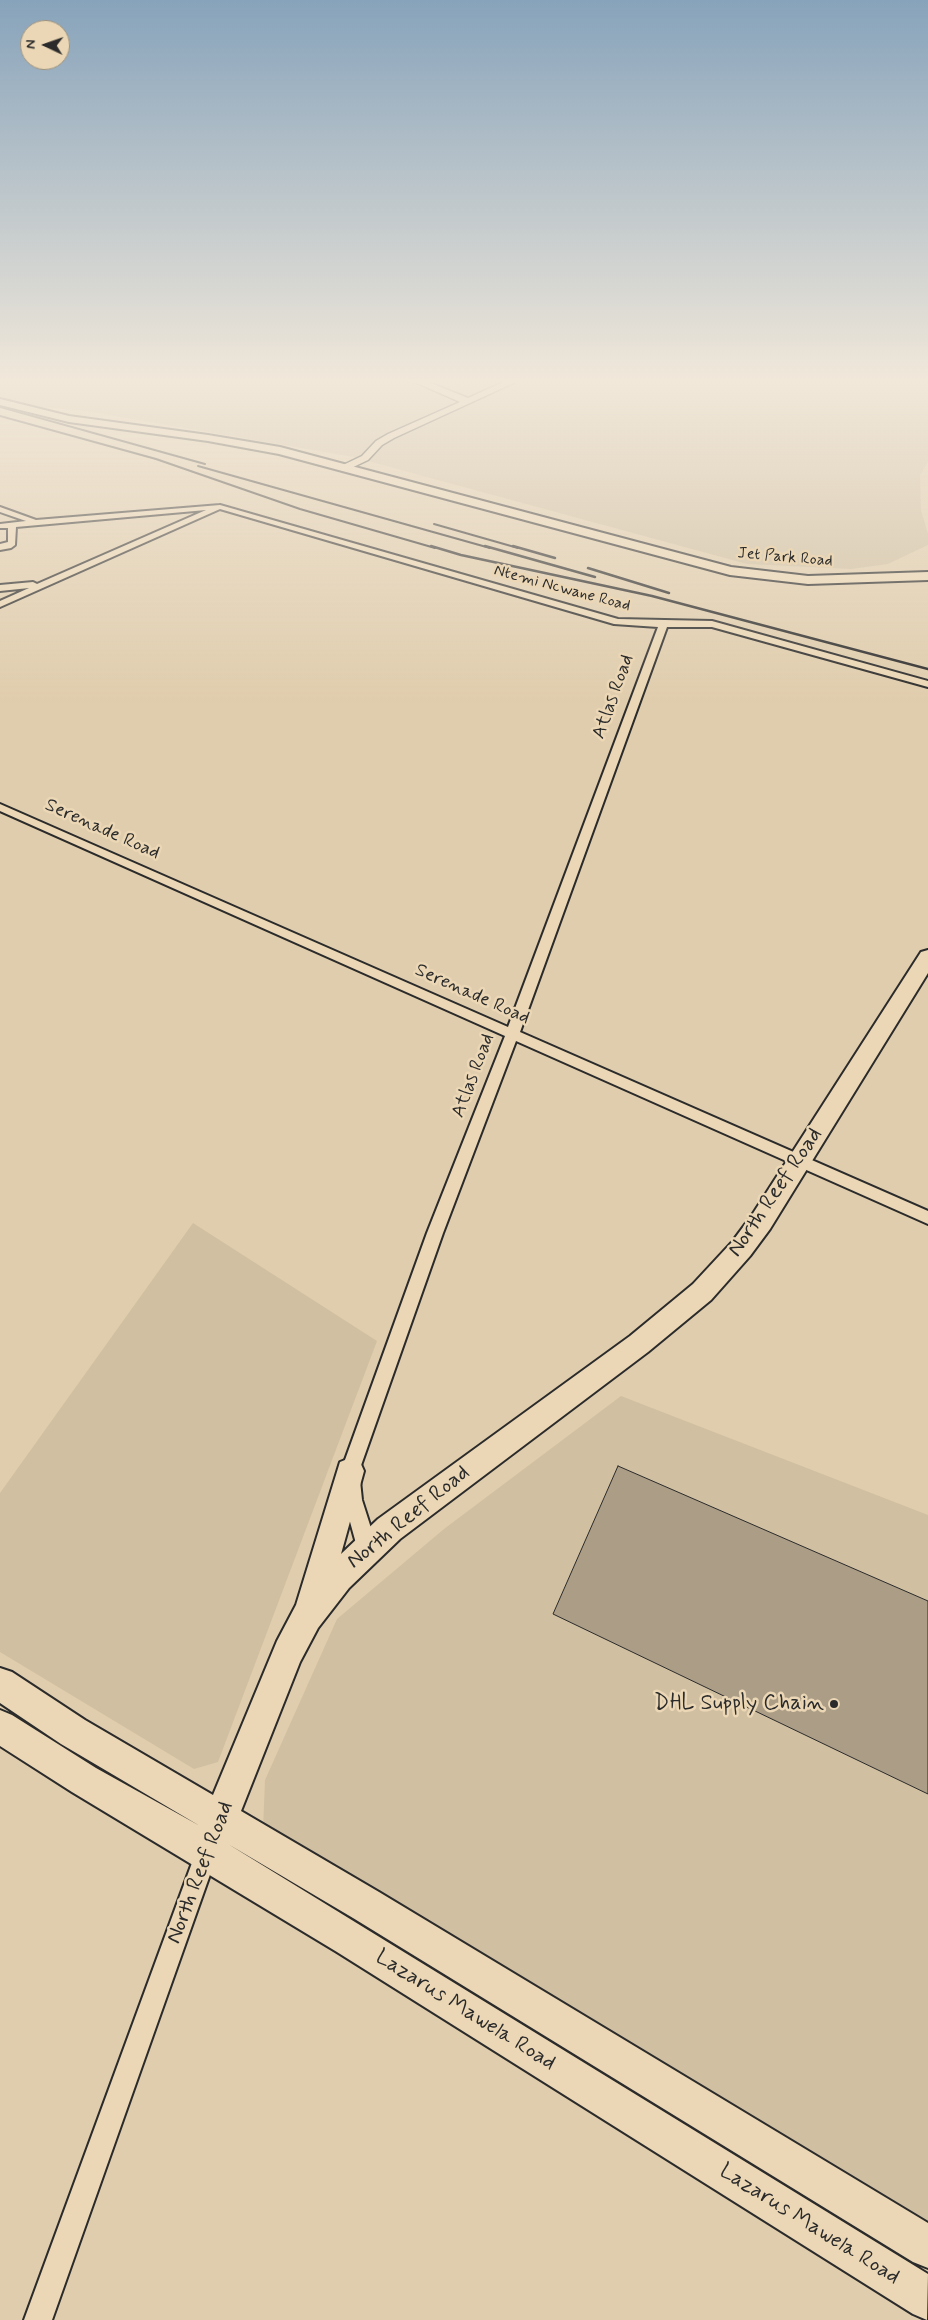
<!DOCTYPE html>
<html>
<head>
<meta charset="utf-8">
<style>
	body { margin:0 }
	#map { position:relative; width:928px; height:2320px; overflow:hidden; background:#e0cdad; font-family:Mynerve,sans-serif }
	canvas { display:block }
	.north { position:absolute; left:20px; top:20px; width:50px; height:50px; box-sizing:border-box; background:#ebd7b5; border:1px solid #9e927e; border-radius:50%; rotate:273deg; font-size:14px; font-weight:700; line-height:20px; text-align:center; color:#2b2b2b }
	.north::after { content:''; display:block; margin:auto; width:18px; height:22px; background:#2b2b2b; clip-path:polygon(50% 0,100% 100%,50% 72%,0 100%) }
</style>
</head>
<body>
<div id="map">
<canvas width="928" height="2320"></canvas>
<div class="north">N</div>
</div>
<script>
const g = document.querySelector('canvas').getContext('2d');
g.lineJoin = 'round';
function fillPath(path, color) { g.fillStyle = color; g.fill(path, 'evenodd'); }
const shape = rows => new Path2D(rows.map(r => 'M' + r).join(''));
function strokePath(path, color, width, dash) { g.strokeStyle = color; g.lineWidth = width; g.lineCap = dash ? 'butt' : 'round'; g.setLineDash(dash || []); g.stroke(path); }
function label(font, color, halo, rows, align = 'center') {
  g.font = font + ' Mynerve,sans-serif'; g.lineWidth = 5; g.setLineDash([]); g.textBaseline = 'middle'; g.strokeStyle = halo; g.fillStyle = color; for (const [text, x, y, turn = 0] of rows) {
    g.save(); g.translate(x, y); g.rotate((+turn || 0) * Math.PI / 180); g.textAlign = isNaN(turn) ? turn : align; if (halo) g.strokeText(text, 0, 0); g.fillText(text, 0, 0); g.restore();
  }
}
fillPath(shape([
	[0,380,928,380,928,462,920,475,921,510,928,534,928,545,888,564,851,569,747,564,353,457,85,411,30,406,0,397],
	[193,1223,377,1341,218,1762,194,1769,0,1652,0,1493],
	[621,1396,928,1515,928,2227,263,1830,265,1780,337,1619,444,1529]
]), '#d0bfa1');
const building = shape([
	[618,1466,928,1601,928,1794,553,1614,618,1466]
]);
fillPath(building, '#ab9d86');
strokePath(building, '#2b2b2b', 1);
const minor = shape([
	[220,505,618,619,712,621,928,681,928,687,712,627,667,627,520,1032,928,1211,928,1224,516,1041,443,1233,359,1471,362,1500,377,1547,374,1553,367,1556,360,1553,357,1547,344,1500,341,1471,427,1233,505,1036,0,811,0,804,508,1027,658,627,614,624,220,509,0,607,0,601,29,588,0,591,0,585,33,582,37,584,206,510,16,527,15,545,11,548,0,550,0,544,8,542,8,528,0,528,0,524,26,521,0,512,0,507,36,520,220,505],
	[207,1841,215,1844,218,1852,52,2320,24,2320,196,1852,199,1844,207,1841]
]);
const tertiary = shape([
	[410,380,423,380,468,398,508,380,520,380,394,438,382,445,368,460,347,470,341,470,341,466,362,456,376,441,388,434,460,402,410,380]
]);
const primary = shape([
	[0,399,69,416,208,435,280,447,731,567,808,576,928,572,928,580,808,584,730,575,279,454,208,441,69,422,0,405,0,399],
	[928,950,928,973,770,1229,750,1256,711,1300,648,1352,400,1539,349,1588,318,1628,300,1662,241,1811,379,1892,928,2223,928,2268,913,2262,353,1918,228,1844,928,2274,927,2320,913,2314,337,1952,72,1792,0,1746,0,1710,12,1715,96,1768,200,1826,61,1744,0,1703,0,1668,12,1672,85,1720,213,1795,277,1641,296,1605,340,1462,350,1458,360,1462,364,1471,341,1554,378,1519,630,1336,693,1284,732,1242,752,1215,921,952,928,950]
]);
strokePath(minor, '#2b2b2b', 4);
strokePath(tertiary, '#2b2b2b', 3);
strokePath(primary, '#2b2b2b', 4);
fillPath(minor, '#ebd7b5');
fillPath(tertiary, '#ebd7b5');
fillPath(primary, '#ebd7b5');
strokePath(shape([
	[0,407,205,464],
	[0,416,156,459,300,509,435,548],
	[198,466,490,548],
	[434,524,518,548]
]), '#2b2b2b', 2);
strokePath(shape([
	[431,546,461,555,652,596,928,669],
	[485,546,595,577],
	[513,546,555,558],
	[588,568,669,593]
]), '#2b2b2b', 2.5);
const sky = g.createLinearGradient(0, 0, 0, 705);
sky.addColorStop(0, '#87a3bb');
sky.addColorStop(0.54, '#f1e8da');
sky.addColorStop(1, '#f1e8da00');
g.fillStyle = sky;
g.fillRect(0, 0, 928, 705);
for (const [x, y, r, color] of [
	[834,1704,5,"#2b2b2b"]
]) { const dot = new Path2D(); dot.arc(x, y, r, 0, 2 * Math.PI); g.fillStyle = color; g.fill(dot); strokePath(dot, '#ebd7b5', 2); }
label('16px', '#2b2b2b', '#ebd7b5', [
	["Jet Park Road",785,558,5],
	["Ntemi Ncwane Road",562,589,15]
]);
label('19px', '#2b2b2b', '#ebd7b5', [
	["Atlas Road",614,697,-70],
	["Serenade Road",102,830,24],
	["Serenade Road",472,995,24],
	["Atlas Road",474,1076,-69]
]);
label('22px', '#2b2b2b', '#ebd7b5', [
	["North Reef Road",776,1193,-56],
	["North Reef Road",409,1518,-39],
	["North Reef Road",201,1873,-69],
	["Lazarus Mawela Road",465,2011,32],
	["Lazarus Mawela Road",809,2225,32]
]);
label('22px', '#2b2b2b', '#ebd7b5', [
	["DHL Supply Chain",824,1704]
], 'right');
</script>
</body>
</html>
